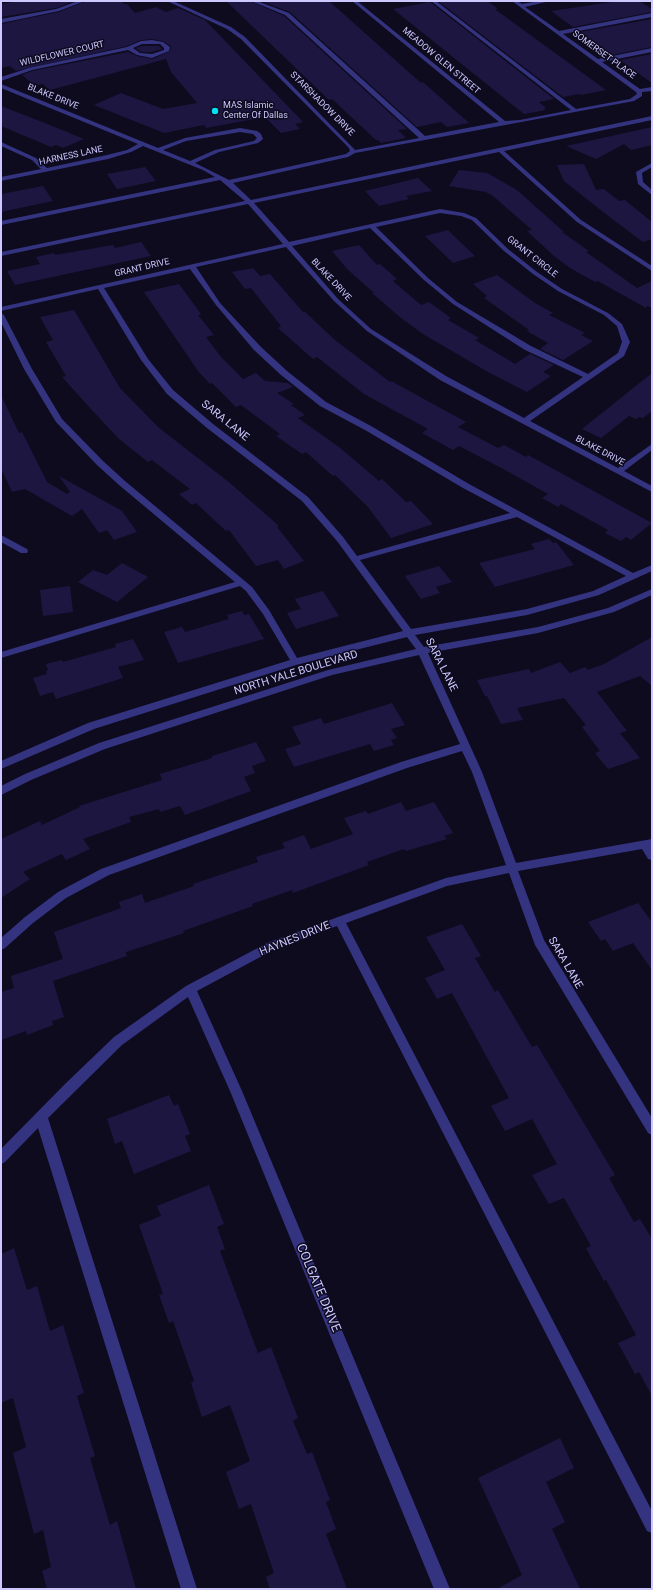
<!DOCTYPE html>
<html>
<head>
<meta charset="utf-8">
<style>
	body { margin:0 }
	#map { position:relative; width:653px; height:1590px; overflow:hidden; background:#0e0b1f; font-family:Roboto,sans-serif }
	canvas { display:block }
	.frame { position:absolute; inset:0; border:2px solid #cdc8ff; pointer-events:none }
</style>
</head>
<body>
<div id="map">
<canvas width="653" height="1590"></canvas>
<div class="frame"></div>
</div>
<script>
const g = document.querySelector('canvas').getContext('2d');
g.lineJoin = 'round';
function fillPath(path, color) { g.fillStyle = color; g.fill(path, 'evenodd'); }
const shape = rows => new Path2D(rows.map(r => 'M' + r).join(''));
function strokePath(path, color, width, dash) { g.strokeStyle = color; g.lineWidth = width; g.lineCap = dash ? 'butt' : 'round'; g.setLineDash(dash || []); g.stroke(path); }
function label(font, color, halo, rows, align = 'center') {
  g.font = font + ' Roboto,sans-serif'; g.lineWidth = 3; g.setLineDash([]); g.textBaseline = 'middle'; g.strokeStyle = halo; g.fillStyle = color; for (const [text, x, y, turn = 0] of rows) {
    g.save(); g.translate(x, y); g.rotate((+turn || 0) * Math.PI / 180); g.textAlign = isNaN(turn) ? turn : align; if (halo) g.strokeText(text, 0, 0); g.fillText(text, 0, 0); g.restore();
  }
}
fillPath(shape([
	[19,1,74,1,56,8,1,17,1,4],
	[86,1,121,1,124,4,127,4,135,13,156,7,166,12,178,8,205,20,303,122,295,124,300,129,281,133,265,117,206,128,204,125,164,133,94,105,121,93,163,109,197,103,171,72,166,59,50,90,43,84,38,85,36,83,33,84,22,75,32,71,128,52,137,56,153,59,170,51,171,46,163,41,152,39,141,40,127,46,16,71,10,66,1,68,1,24,59,12],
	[226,1,250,1,284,16,407,129,398,130,406,138,381,143,378,140,376,140,332,99,329,100],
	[261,1,329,1,421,83,423,82,469,123,447,127,441,122,417,127,290,12],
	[438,1,487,1,497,8,496,10,606,90,581,95,579,94,563,97],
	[619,1,639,1,652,9,652,12,573,27,551,11],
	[430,2,554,99,539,102,546,108,544,109,546,110,524,114,393,9],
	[652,19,652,47,612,55,580,32],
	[142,46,159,46,162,49,152,52,141,52,136,48],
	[652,54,652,83,620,60],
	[1,106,50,125,84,139,63,148,56,145,51,147,1,126],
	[652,127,652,145,631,150,624,144,596,159,566,146],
	[584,164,596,190,604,189,619,201,625,200,652,222,652,239,643,242,607,215,564,181,557,165],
	[145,167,156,181,117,189,107,174],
	[459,170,487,173,517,190,564,232,562,232,589,251,586,252,637,288,652,281,652,308,647,306,646,308,598,281,595,282,570,268,554,256,527,231,532,230,493,196,486,192,449,186],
	[418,178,432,191,406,196,409,199,379,206,365,191],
	[43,186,53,201,1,212,1,194],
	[448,230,456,238,475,256,453,263,425,236],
	[141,242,151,256,15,285,7,271,40,264,36,257,54,253,55,255,113,245,115,248],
	[359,245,377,265,380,264,397,279,393,281,421,305,429,302,451,318,448,320,479,338,475,340,515,364,530,354,554,365,543,372,551,376,527,392,488,372,423,334,401,318,372,293,374,293,347,269,332,251],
	[253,268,260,276,270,274,303,312,305,312,335,340,390,382,391,381,466,422,458,427,498,448,504,445,526,457,528,455,652,523,631,540,626,537,621,541,605,533,608,530,561,504,558,507,542,498,548,494,507,471,459,446,453,450,422,433,428,429,364,394,317,357,313,359,278,328,281,326,251,288,245,289,232,272],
	[497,275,535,303,553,313,549,315,585,333,581,335,593,341,563,360,540,349,548,343,527,331,529,330,484,298,487,296,473,284],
	[179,284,201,314,198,315,214,335,206,337,221,357,243,379,256,373,265,381,288,383,293,387,277,393,294,404,291,405,305,415,298,418,339,447,379,481,382,479,406,502,411,501,433,524,391,538,368,507,335,475,333,476,306,452,302,454,276,436,280,434,241,405,236,407,212,383,210,384,198,371,144,292],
	[74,310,120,388,158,427,230,483,279,526,277,527,304,561,284,569,278,560,256,566,229,530,226,531,196,503,192,505,179,494,190,489,152,460,148,462,119,439,91,409,62,377,66,376,46,342,53,340,40,317],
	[652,373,652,411,643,418,639,417,636,419,629,416,601,438,582,429],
	[1,395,19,433,22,432,47,482,67,494,70,492,59,476,122,511,137,532,114,540,107,530,99,533,82,509,72,516,25,489,12,492,1,468],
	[549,539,553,543,556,542,574,565,495,587,479,563,535,549,531,544],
	[122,563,148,577,117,602,78,582,93,570,107,575],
	[439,566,452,582,436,587,440,593,421,599,405,576],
	[70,586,73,612,43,616,40,590],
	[323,591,339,616,296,629,287,613,301,609,295,599],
	[242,611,244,615,249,614,264,639,178,663,164,632,182,627,185,632,229,619,227,615],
	[652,637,652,686,640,676,597,692,627,731,620,733,640,758,608,769,595,753,600,751,582,727,586,725,564,698,517,708,523,720,501,724,487,696,485,696,477,680,529,669,531,673,560,662,570,673,585,667,588,670,604,664],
	[133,639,144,660,118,667,123,678,56,699,53,692,40,696,33,678,47,674,46,671,48,670,46,664,62,660,63,662,116,647,115,644],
	[392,703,405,725,391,729,397,738,391,740,394,745,374,751,370,744,294,767,285,749,301,744,292,727,321,718,324,724],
	[256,742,266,761,252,766,255,773,244,777,251,791,185,815,180,806,160,812,159,809,129,817,131,822,83,839,90,849,66,860,62,854,23,872,30,879,1,898,1,839,40,821,42,825,80,807,79,806,162,780,160,774,212,758,212,756],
	[401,802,406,811,434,802,453,833,444,836,447,839,406,851,404,849,367,862,369,865,293,893,292,890,252,904,253,906,183,931,184,933,126,952,127,956,53,981,64,1017,52,1021,53,1025,27,1035,26,1031,1,1040,1,992,14,988,11,976,63,959,54,932,121,908,119,902,142,894,145,903,194,886,193,884,258,862,256,857,285,848,282,843,304,835,311,849,353,834,344,818,366,811,368,814],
	[638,903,652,922,652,970,633,943,613,951,605,939,601,941,588,922],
	[462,924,481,956,475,958,495,992,498,990,532,1047,537,1045,615,1175,609,1178,634,1222,640,1219,652,1239,652,1396,639,1372,635,1374,618,1343,636,1335,606,1280,604,1281,586,1248,591,1246,564,1198,549,1204,532,1175,557,1164,532,1119,505,1131,491,1106,509,1098,452,993,437,999,425,978,445,970,426,937],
	[169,1095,174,1106,178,1104,190,1134,185,1136,191,1151,134,1174,122,1141,115,1144,107,1119],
	[209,1185,224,1224,217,1227,225,1249,220,1251,258,1353,271,1347,298,1418,293,1421,307,1454,312,1452,330,1500,326,1502,336,1529,326,1534,347,1589,270,1589,266,1577,274,1573,251,1504,239,1509,226,1472,250,1461,230,1405,202,1417,191,1383,194,1381,173,1321,169,1323,159,1295,163,1294,139,1225,161,1216,157,1206],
	[14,1248,27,1290,37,1286,50,1331,63,1325,84,1393,77,1396,95,1456,90,1458,110,1525,117,1521,136,1589,47,1589,42,1571,51,1567,43,1530,34,1534,13,1453,26,1447,13,1398,1,1403,1,1254],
	[560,1438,574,1468,546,1482,565,1522,552,1529,580,1589,497,1589,522,1575,478,1478]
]), '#1d1641');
fillPath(shape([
	[78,1,85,1,59,11,1,23,1,19,56,9,78,1],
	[167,1,173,1,231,27,245,37,355,150,419,138,285,15,251,1,257,1,289,13,425,136,499,122,352,1,357,1,505,121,520,120,571,110,431,1,436,1,576,109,630,99,637,94,636,92,512,1,517,1,522,4,540,1,550,1,525,7,559,31,652,13,652,17,563,34,598,59,652,48,652,52,602,62,640,89,652,87,652,91,642,92,642,96,634,101,355,153,348,157,233,183,251,200,652,116,652,120,504,151,581,220,652,266,652,271,577,222,499,152,254,203,289,242,440,209,464,213,476,218,508,249,537,272,562,289,608,313,622,324,630,342,624,356,530,421,618,468,652,444,652,450,624,471,652,486,652,492,440,380,367,331,334,301,286,247,196,267,220,303,260,346,287,371,326,402,371,426,469,484,633,573,652,565,652,571,599,595,527,615,415,635,424,647,538,627,608,608,652,589,652,595,614,612,538,633,428,653,482,772,516,863,652,839,652,860,648,859,642,849,518,871,544,940,652,1118,652,1135,648,1133,535,945,509,873,447,886,346,923,652,1511,652,1533,647,1531,337,926,277,948,197,991,242,1091,450,1589,434,1589,230,1091,188,997,122,1045,48,1118,197,1589,181,1589,38,1128,5,1162,1,1164,1,1149,65,1084,114,1037,186,986,269,942,446,878,506,865,472,772,462,751,407,768,109,875,66,898,33,923,5,948,1,950,1,938,25,917,58,892,101,869,401,762,460,744,419,655,332,675,105,749,31,780,1,795,1,786,25,774,99,743,328,670,416,649,407,637,296,665,94,729,1,769,1,761,88,723,290,660,263,614,246,591,240,586,1,658,1,652,235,582,119,485,97,465,56,422,24,369,1,322,1,313,4,315,32,369,62,419,103,461,125,481,252,587,269,610,297,658,403,631,337,541,302,501,207,428,167,394,141,360,98,289,1,311,1,307,283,244,248,204,1,256,1,252,245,201,220,180,1,225,1,221,215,177,203,170,143,146,131,152,108,159,1,181,1,177,41,169,32,160,1,146,1,142,36,158,47,168,107,155,127,150,138,144,1,88,1,84,158,148,185,138,240,128,257,131,261,134,263,139,258,143,219,152,195,163,229,180,346,154,350,151,349,148,241,39,227,29,167,1],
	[240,132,253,134,257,138,254,141,215,150,190,161,163,150,186,141,240,132],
	[440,213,461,216,472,220,504,251,533,274,558,291,604,315,617,326,622,342,618,353,588,374,531,346,457,302,428,278,376,227,440,213],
	[370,228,424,280,453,304,525,350,583,377,524,418,446,376,371,329,338,299,292,246,370,228],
	[190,269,216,305,254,350,281,375,320,406,365,430,463,488,510,513,357,556,343,537,308,497,213,424,173,390,148,359,104,288,190,269],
	[517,517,626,576,593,591,527,609,411,629,360,560,517,517],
	[152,40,163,42,170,47,169,51,152,58,137,55,128,50,32,70,1,81,1,77,29,68,127,47,141,41,152,40],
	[142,44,160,44,164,48,164,50,152,54,140,53,133,48,142,44],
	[652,163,652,167,642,173,643,182,652,190,652,195,638,184,636,172,652,163],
	[1,535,27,549,28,551,27,553,21,553,1,542,1,535]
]), '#343380');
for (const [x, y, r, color] of [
	[215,111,4,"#00e1f3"]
]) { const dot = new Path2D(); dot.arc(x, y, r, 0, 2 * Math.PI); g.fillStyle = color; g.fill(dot); strokePath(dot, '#0e0b1f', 1.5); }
label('9px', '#cdc8ff', '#0e0b1f', [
	["WILDFLOWER COURT",62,54,-13],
	["SOMERSET PLACE",604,55,36],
	["MEADOW GLEN STREET",441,61,40],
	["BLAKE DRIVE",53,97,22],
	["STARSHADOW DRIVE",322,104,45],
	["HARNESS LANE",71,156,-12],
	["GRANT CIRCLE",532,257,38],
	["GRANT DRIVE",142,268,-13],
	["BLAKE DRIVE",331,280,47],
	["BLAKE DRIVE",600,451,28]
]);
label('9px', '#cdc8ff', '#0e0b1f', [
	["MAS Islamic",223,106],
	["Center Of Dallas",223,116]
], 'left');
label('11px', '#cdc8ff', '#0e0b1f', [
	["SARA LANE",225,421,39],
	["SARA LANE",441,665,63],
	["NORTH YALE BOULEVARD",296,673,-17],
	["HAYNES DRIVE",295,939,-22],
	["SARA LANE",565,963,60]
]);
label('13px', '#cdc8ff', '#0e0b1f', [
	["COLGATE DRIVE",318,1288,67]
]);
</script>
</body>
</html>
